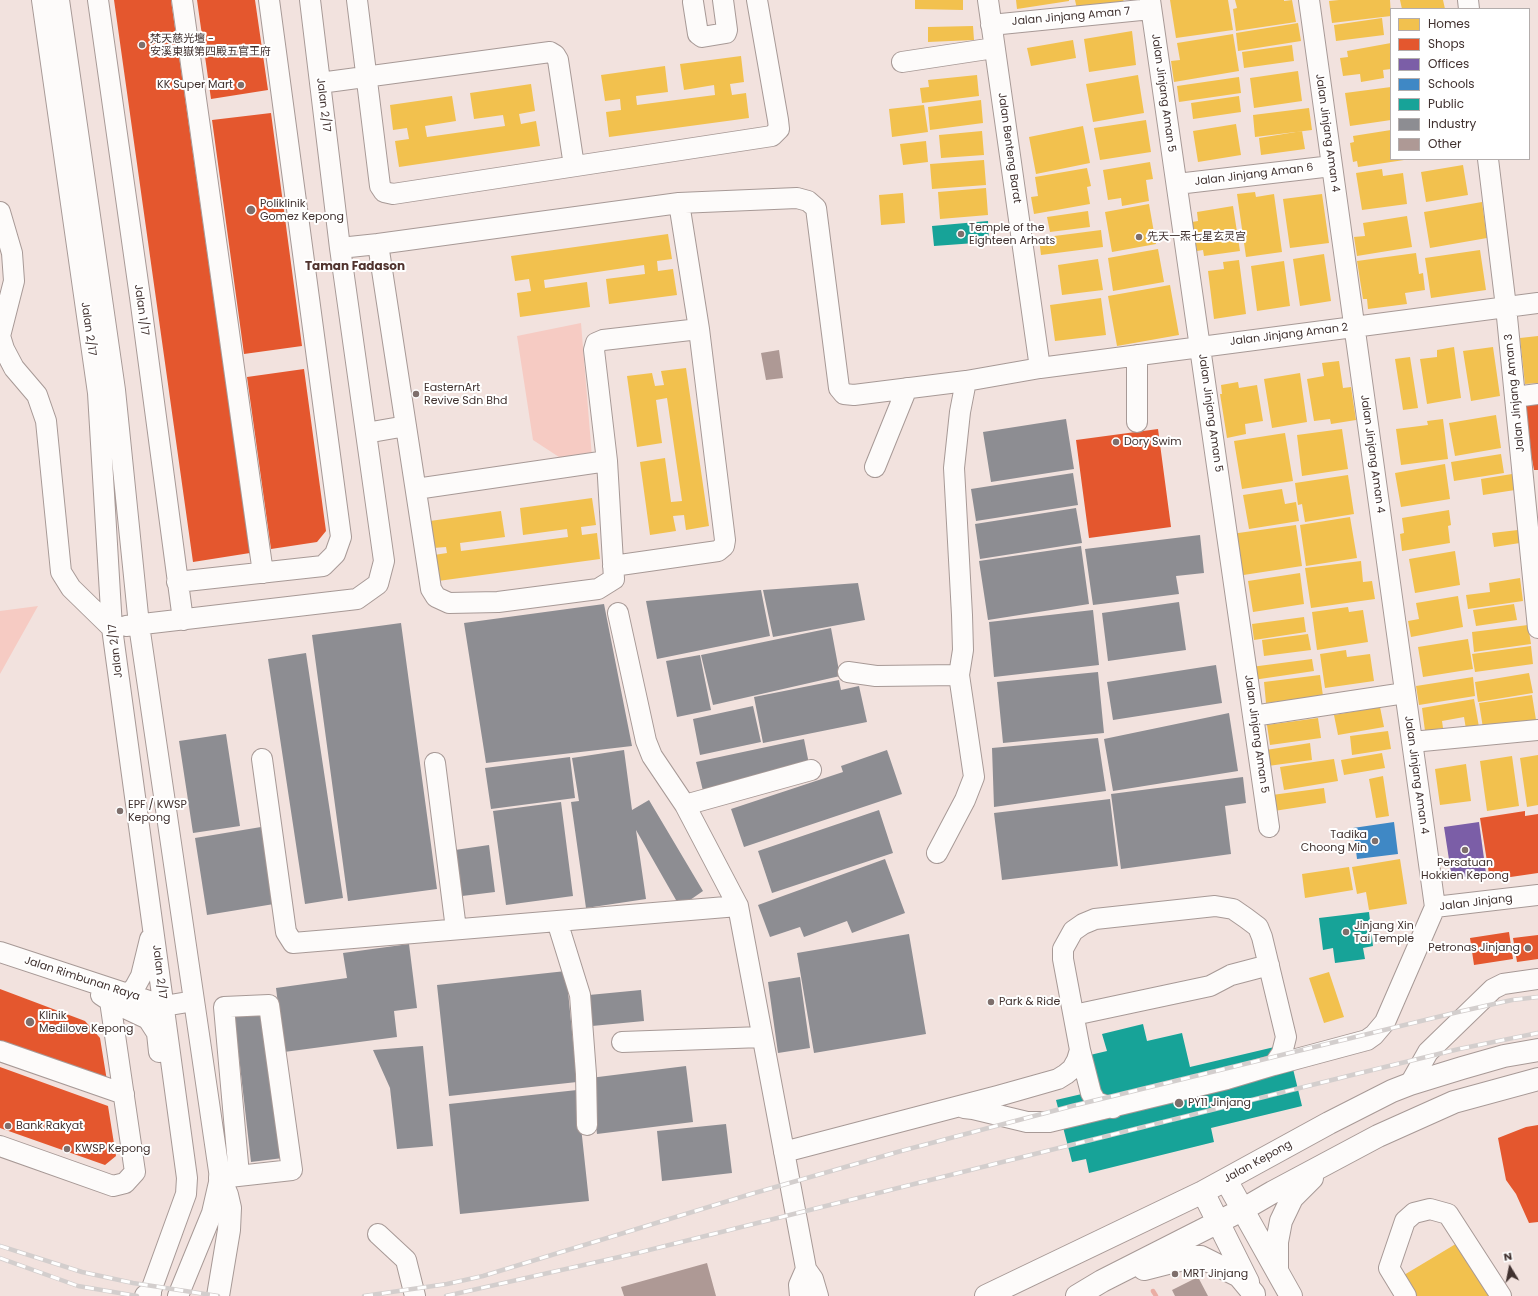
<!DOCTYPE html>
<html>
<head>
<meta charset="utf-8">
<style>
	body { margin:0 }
	#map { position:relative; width:1538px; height:1296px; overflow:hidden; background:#f2e2de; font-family:Poppins,sans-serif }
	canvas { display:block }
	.legend { position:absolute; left:1390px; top:8px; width:140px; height:152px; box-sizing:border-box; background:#fff; border:1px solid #b3adac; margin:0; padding:5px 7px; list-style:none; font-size:12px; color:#40312f }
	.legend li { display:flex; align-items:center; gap:8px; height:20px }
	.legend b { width:20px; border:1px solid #b3adac }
	.north { position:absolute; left:1490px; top:1248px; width:40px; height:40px; -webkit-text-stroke:3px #fff; paint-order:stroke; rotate:350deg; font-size:11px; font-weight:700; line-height:16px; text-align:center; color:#40312f }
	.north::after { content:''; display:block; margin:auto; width:14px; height:18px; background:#40312f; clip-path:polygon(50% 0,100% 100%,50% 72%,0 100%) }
</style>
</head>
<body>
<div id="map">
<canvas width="1538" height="1296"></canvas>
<ul class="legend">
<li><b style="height:11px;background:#f2c14e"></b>Homes</li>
<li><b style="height:11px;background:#e4572e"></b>Shops</li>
<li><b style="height:11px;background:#7b5ea7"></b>Offices</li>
<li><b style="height:11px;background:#3f88c5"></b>Schools</li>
<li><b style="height:11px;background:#17a398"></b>Public</li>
<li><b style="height:11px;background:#8d8d92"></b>Industry</li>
<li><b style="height:11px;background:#ae9995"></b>Other</li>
</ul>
<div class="north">N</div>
</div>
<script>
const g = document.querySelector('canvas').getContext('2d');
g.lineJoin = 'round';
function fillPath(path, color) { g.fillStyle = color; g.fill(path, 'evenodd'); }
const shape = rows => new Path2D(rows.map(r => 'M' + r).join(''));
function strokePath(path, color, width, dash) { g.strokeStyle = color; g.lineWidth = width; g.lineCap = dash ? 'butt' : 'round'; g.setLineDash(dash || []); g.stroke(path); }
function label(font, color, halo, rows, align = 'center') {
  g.font = font + ' Poppins,"Noto Sans SC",sans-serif'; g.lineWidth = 4; g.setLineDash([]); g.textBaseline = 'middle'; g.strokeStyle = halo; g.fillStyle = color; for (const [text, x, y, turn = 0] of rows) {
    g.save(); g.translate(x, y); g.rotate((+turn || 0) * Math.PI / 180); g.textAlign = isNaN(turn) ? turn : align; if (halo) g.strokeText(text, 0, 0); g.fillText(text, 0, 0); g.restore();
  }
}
fillPath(shape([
	[581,323,592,457,559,457,533,440,517,336],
	[38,606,0,674,0,611]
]), '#f6cbc3');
fillPath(shape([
	[915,0,963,0,963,10,915,9],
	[1016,0,1069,0,1069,1,1017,9],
	[1075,0,1123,0,1124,1,1077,9],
	[1170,0,1228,0,1233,30,1176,38],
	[1235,0,1284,0,1284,1,1292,0,1296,22,1236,31,1233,9,1237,8],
	[1339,0,1390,0,1391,16,1332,23,1329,1],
	[1400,0,1443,0,1445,9,1402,9],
	[1382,18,1384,35,1336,41,1334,25],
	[1298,23,1301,41,1238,51,1236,33],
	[973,26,974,40,928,42,928,27],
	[1132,31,1136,65,1089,72,1084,39],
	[1233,34,1239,71,1174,82,1171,61,1180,60,1177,43],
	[1073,40,1076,58,1031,66,1027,48],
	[1391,43,1391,69,1383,70,1384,78,1361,82,1360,74,1343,76,1340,58,1348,57,1347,51],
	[1292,45,1294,61,1244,68,1242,52],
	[741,56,744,82,730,84,732,95,746,93,749,118,609,137,606,112,621,110,620,99,605,101,601,75,665,66,668,92,636,96,637,105,715,95,714,85,684,90,680,64],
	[1298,71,1302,101,1254,108,1250,78],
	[977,75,979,96,922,103,920,88,929,87,928,80],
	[1138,75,1144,113,1093,122,1086,84],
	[1239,77,1241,93,1179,102,1177,86],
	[531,84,535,111,519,114,521,124,536,121,540,146,399,167,395,141,409,139,407,128,393,130,390,105,452,96,456,121,425,126,427,137,505,126,503,115,474,119,470,93],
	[1391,87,1391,120,1350,126,1345,93],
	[1239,96,1241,112,1193,119,1191,103],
	[981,100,983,123,930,130,928,107],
	[924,105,928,132,892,137,889,109],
	[1309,108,1312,130,1255,137,1253,115],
	[1146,120,1151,152,1100,160,1094,128],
	[1236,124,1241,155,1198,162,1193,131],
	[1083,126,1090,163,1036,174,1029,137],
	[1391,130,1391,159,1404,160,1358,167,1357,161,1353,162,1350,143,1354,142,1353,136],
	[982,131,984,155,941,158,939,135],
	[1302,131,1305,149,1261,155,1259,138],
	[926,141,928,162,903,165,900,144],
	[984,160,986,185,932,189,930,164],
	[1150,162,1153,179,1146,180,1149,201,1122,206,1121,198,1108,200,1103,170],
	[1463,165,1468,195,1426,202,1421,172],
	[1087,168,1091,186,1087,187,1090,204,1034,214,1031,197,1038,196,1035,177],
	[1382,169,1383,176,1403,173,1407,204,1362,210,1356,173],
	[986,188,988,215,940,219,938,192],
	[1255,192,1256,197,1274,194,1282,252,1246,257,1237,194],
	[903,193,905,223,881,225,879,195],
	[1322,194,1329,243,1290,248,1283,199],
	[1482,202,1487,238,1430,248,1424,212],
	[1149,204,1156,244,1112,252,1105,212],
	[1233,206,1240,251,1204,256,1203,250,1197,251,1192,222,1198,221,1197,212],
	[1088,211,1090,227,1050,232,1047,217],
	[1407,216,1412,247,1357,256,1354,237,1365,236,1363,223],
	[1101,230,1103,247,1041,255,1039,238],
	[668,234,672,259,657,261,658,271,673,269,677,295,609,304,606,279,645,274,644,265,544,280,545,288,587,282,590,307,520,317,517,293,531,291,529,279,515,281,511,256],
	[1158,249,1164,282,1113,291,1108,258],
	[1480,250,1486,290,1431,298,1425,258],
	[1416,253,1419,274,1423,273,1425,290,1405,293,1407,304,1368,309,1367,299,1363,299,1357,261],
	[1324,254,1331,301,1300,306,1293,259],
	[1098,259,1103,290,1062,295,1058,265],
	[1239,260,1246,314,1214,319,1208,271,1224,269,1223,262],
	[1284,261,1290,306,1257,311,1251,266],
	[1170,285,1179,335,1117,346,1108,296],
	[1101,298,1106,335,1055,341,1050,305],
	[1538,336,1538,383,1525,384,1520,338],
	[1454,347,1461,398,1427,404,1420,359,1437,357,1437,350],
	[1493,347,1500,396,1471,401,1463,351],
	[1410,357,1418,408,1403,410,1395,359],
	[1339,361,1343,388,1351,387,1356,420,1331,424,1330,419,1314,421,1307,379,1324,376,1322,363],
	[686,368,709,526,686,530,684,515,673,516,676,531,650,535,640,462,665,458,671,502,682,501,667,398,656,400,662,443,637,447,627,376,652,373,655,386,664,385,661,371],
	[1300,373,1307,422,1272,428,1264,379],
	[1238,382,1239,388,1257,385,1263,421,1245,424,1246,434,1227,438,1220,394,1222,394,1221,385],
	[1496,415,1501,448,1455,456,1449,423],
	[1443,419,1448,459,1401,465,1396,429,1428,425,1427,421],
	[1342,429,1348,469,1302,476,1297,435],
	[1285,433,1293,481,1242,489,1234,441],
	[1501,454,1504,473,1454,481,1451,462],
	[1445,464,1450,499,1401,507,1395,473],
	[1512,474,1515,490,1483,495,1481,479],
	[1348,475,1354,514,1305,522,1302,504,1298,505,1295,483],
	[1282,489,1285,504,1296,502,1299,521,1249,529,1243,495],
	[592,498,596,525,581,527,582,535,597,533,600,559,438,581,434,555,447,553,446,547,433,548,430,521,501,511,505,537,460,543,461,551,568,537,567,529,523,535,520,508],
	[1449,510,1451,525,1448,526,1450,543,1402,551,1400,534,1404,533,1402,518],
	[1350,517,1357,558,1306,566,1300,525],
	[1296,525,1302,566,1237,576,1231,534],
	[1518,530,1520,543,1494,547,1492,533],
	[1455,551,1460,585,1415,593,1409,559],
	[1361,561,1363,582,1372,581,1375,599,1311,608,1305,568],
	[1300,573,1304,604,1253,612,1248,581],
	[1520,578,1523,601,1468,609,1466,595,1490,592,1489,583],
	[1458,596,1463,627,1411,637,1408,621,1419,619,1416,603],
	[1514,604,1517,620,1476,626,1473,610],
	[1348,607,1349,612,1363,610,1368,642,1317,650,1312,612],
	[1304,617,1306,632,1254,640,1252,624],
	[1528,625,1531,644,1474,652,1472,632],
	[1308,634,1311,650,1264,656,1262,640],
	[1468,639,1473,669,1423,677,1418,647],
	[1531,646,1533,664,1475,672,1472,654],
	[1346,650,1347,657,1370,654,1374,681,1325,688,1320,654],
	[1312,659,1314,671,1253,680,1251,667],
	[1529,673,1533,693,1478,702,1475,682],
	[1320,675,1323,696,1266,703,1264,682],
	[1473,677,1475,696,1419,705,1416,686],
	[1532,695,1536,720,1483,728,1479,703],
	[1474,699,1479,727,1466,729,1464,717,1442,721,1443,728,1425,731,1422,708],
	[1380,707,1384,727,1338,735,1334,715],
	[1318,718,1321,738,1270,745,1267,725],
	[1388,731,1391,749,1352,755,1350,736],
	[1310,743,1312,760,1268,766,1266,750],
	[1382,753,1385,768,1344,775,1341,760],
	[1538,755,1538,805,1527,807,1520,758],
	[1512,756,1519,806,1487,811,1480,761],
	[1334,759,1338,781,1284,790,1280,767],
	[1466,764,1471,801,1440,805,1435,769],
	[1383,776,1389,816,1376,818,1369,779],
	[1324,788,1326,803,1274,811,1272,795],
	[1400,859,1407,904,1369,910,1366,892,1357,894,1352,867],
	[1349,867,1353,890,1305,898,1302,874],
	[1329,972,1344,1017,1324,1023,1309,978],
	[1459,1242,1492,1296,1397,1296,1389,1284]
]), '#f2c14e');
fillPath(shape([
	[114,0,171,0,250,553,193,562],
	[197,0,255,0,268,90,211,99],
	[271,113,302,346,244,354,212,120],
	[304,369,326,531,317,542,271,549,247,377],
	[1538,404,1538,470,1534,470,1522,406],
	[1158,429,1171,527,1089,538,1076,440],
	[1525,811,1525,816,1538,814,1538,873,1490,880,1480,818],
	[1509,932,1513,959,1474,965,1470,938],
	[1538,935,1538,959,1517,962,1513,938],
	[0,989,85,1021,100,1038,108,1087,0,1049],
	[0,1067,108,1106,116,1156,105,1165,0,1128],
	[1538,1125,1538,1222,1529,1223,1516,1194,1506,1180,1498,1138,1526,1127]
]), '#e4572e');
fillPath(shape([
	[1479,822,1486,873,1452,879,1444,827]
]), '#7b5ea7');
fillPath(shape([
	[1394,822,1398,854,1357,859,1353,828]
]), '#3f88c5');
fillPath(shape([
	[988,221,989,242,934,246,932,226],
	[1369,912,1373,946,1363,948,1365,959,1335,963,1333,948,1323,950,1319,918],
	[1143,1024,1147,1041,1182,1033,1190,1067,1287,1044,1302,1106,1211,1128,1214,1142,1089,1173,1086,1159,1072,1162,1056,1100,1099,1090,1090,1055,1107,1051,1102,1034]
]), '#17a398');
fillPath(shape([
	[1066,419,1074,469,991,482,983,432],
	[1073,473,1078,505,976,521,971,489],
	[1076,508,1082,543,980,559,975,524],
	[1200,535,1204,573,1176,576,1179,594,1093,605,1085,549],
	[1081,546,1089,604,988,620,979,561],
	[858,583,865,620,773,637,763,590],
	[761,590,770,636,657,659,646,601],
	[1179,602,1186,650,1108,661,1102,613],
	[604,604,632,746,486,763,464,623],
	[1093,610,1099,665,994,677,989,622],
	[401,623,437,889,348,901,312,635],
	[831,628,840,676,713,705,701,655],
	[306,653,343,898,305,904,268,659],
	[700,655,711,710,677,717,666,661],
	[1216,665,1222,703,1113,720,1107,682],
	[1098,672,1104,733,1003,743,997,682],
	[839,680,841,690,859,686,867,722,763,743,754,697],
	[753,706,761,742,700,755,693,719],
	[1229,713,1238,771,1113,791,1104,739],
	[226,734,240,826,193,833,179,741],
	[1098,738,1106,791,994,807,992,748],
	[804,739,810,769,703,791,696,762],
	[624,750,632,810,649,800,703,891,680,907,636,830,646,899,586,908,571,802,579,801,572,758],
	[887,750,902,794,744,847,731,809,843,772,841,766],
	[570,757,575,798,491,809,485,768],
	[1243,777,1246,803,1225,806,1231,854,1121,869,1111,794],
	[1110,799,1118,866,1002,880,994,813],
	[561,802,573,896,506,905,493,811],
	[879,810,893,853,772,893,758,851],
	[261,827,274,904,207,915,195,838],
	[489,845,495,892,462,896,455,850],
	[885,859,905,913,852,933,847,921,804,937,800,927,770,937,758,905],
	[909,934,926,1034,814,1053,797,953],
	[409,944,417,1008,394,1011,397,1037,284,1052,276,988,347,978,343,953],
	[566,971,577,1082,449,1096,437,985],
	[800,977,810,1048,778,1053,768,982],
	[641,990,644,1021,592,1026,589,995],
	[266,1009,283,1158,251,1162,234,1013],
	[423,1046,433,1146,397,1149,390,1088,373,1050],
	[686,1066,693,1122,597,1134,590,1078],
	[577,1090,589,1201,460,1214,449,1104],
	[726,1124,732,1173,662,1181,657,1131]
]), '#8d8d92');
strokePath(shape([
	[1153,1291,1156,1296]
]), '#eaaea4', 4.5);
fillPath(shape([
	[779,350,783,378,766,380,761,353],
	[707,1263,716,1296,624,1296,621,1287],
	[1198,1277,1208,1296,1175,1296,1172,1290]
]), '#ae9995');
const minor = shape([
	[42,0,98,393,112,628,187,1178,186,1194,149,1296],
	[59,0,115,390,139,625,220,1178,212,1213,178,1296],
	[98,0,140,297,183,620],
	[182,0,263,573],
	[357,0,380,186,384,192,393,194,772,136,779,129,778,120,757,0],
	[988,0,1040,368],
	[1150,0,1269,827],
	[1309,0,1435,907],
	[1468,0,1469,9],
	[693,2,698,34,702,37,726,33,727,30,723,0],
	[991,25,1151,9],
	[902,62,994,48],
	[320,83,550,52,555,55,558,60,574,166],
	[1488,159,1506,307,1538,628],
	[1177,184,1332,166],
	[679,203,797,198,808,201,816,208,839,388,844,394,854,395,966,381],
	[0,212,12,253,14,281,0,336,4,349,14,368,37,395,46,421,61,572,71,588,112,628],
	[340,248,378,244],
	[1137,355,1137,422],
	[1515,397,1538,394],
	[366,433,406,426],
	[875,467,907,388],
	[416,489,607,461],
	[613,566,718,551,724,546,725,540,699,329,679,203,378,244,431,589,436,597,449,603,498,602,598,589,614,579,607,461,594,350,596,343,603,340,699,329],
	[177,582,323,566,335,554,341,537,269,0],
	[618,613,646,741,652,756,685,805,738,906,805,1263,806,1269,813,1279,818,1296],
	[126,626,357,599,378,584,384,561,340,248,310,0],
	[848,672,876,676,959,675],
	[1253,716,1405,693],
	[1412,742,1538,730],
	[262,759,286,932,293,943,738,906],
	[435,763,456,929],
	[685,805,811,770],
	[937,853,965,800,974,777,959,675,963,650,962,615,954,468,960,412,966,381,1040,368,1538,303],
	[1435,907,1538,895],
	[557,921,580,995,586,1074,587,1125],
	[0,952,164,1006,194,1001],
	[129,994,135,987,141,976,150,939],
	[101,995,110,1001,148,1019,157,1033,159,1052],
	[1074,1015,1210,986,1231,975,1269,965],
	[622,1042,762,1037],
	[1080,1050,1091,1093,1096,1102,1113,1108],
	[0,1051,124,1094],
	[1410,1084,1428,1052,1493,989,1503,984,1538,979],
	[964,1108,973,1109,1027,1122,1049,1122,1227,1079,1274,1065,1367,1040,1374,1035,1385,1022,1435,907],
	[0,1146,113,1186,125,1183,135,1172,110,1001],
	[784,1152,998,1096,1058,1079,1066,1074,1072,1069,1077,1060,1080,1050,1063,959,1063,949,1073,931,1083,924,1095,919,1215,906,1233,909,1246,918,1258,927,1262,937,1286,1037,1282,1053,1274,1065],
	[220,1178,292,1170,269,1005,224,1007,239,1175],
	[378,1234,406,1260,415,1296],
	[800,1296,799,1285,806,1269],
	[1406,1296,1389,1268,1405,1221,1414,1213,1430,1209,1448,1214,1501,1296]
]);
const major = shape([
	[1226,1180,1291,1296],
	[1203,1192,1248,1282],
	[1144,1269,1191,1257,1201,1257,1239,1276,1254,1294],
	[1277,1270,1277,1242,1281,1221,1292,1198,1312,1178],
	[146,1296,150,1293],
	[218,1296,229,1230,230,1208,227,1195,220,1178],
	[986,1296,1203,1192,1329,1123,1392,1091,1410,1084,1462,1068,1504,1056,1538,1050],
	[1077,1296,1102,1281,1242,1210,1273,1192,1378,1136,1454,1102,1538,1079]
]);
strokePath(minor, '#a79996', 22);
strokePath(major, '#a79996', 24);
strokePath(minor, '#fdfbfa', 20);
strokePath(major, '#fdfbfa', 22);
const rail = shape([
	[0,1246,82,1272,133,1283,218,1296],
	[0,1258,78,1286,137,1296],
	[364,1296,447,1284,483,1276,751,1194,901,1151,1072,1106,1458,1012,1512,1000,1538,997],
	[446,1296,637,1253,1356,1074,1459,1049,1538,1033]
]);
strokePath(rail, '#d3cecd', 4.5);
strokePath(rail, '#fff', 3, [9]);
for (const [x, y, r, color] of [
	[142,45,4,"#7e6f6c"],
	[241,85,4,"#7e6f6c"],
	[251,210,5,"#7e6f6c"],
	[961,234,4,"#7e6f6c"],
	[1139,237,4,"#7e6f6c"],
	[416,394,4,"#7e6f6c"],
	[1116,442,4,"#7e6f6c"],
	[120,811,4,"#7e6f6c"],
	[1375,841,4,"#7e6f6c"],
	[1465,850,4,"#7e6f6c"],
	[1346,932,4,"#7e6f6c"],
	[1528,948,4,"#7e6f6c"],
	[991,1002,4,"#7e6f6c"],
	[30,1022,5,"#7e6f6c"],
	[1179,1103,5,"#7e6f6c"],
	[8,1126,4,"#7e6f6c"],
	[67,1149,4,"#7e6f6c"],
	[1175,1274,4,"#7e6f6c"]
]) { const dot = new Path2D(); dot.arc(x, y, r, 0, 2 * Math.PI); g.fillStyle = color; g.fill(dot); strokePath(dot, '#fff', 1.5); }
label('11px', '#40312f', '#fff', [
	["Jalan Jinjang Aman 7",1071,17,-5],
	["Jalan Jinjang Aman 5",1163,93,82],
	["Jalan 2/17",323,105,83],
	["Jalan Jinjang Aman 4",1327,133,82],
	["Jalan Benteng Barat",1009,148,82],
	["Jalan Jinjang Aman 6",1254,175,-7],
	["Jalan 1/17",141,310,82],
	["Jalan 2/17",88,329,82],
	["Jalan Jinjang Aman 2",1289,335,-7],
	["Jalan Jinjang Aman 3",1515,393,-96],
	["Jalan Jinjang Aman 5",1210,413,82],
	["Jalan Jinjang Aman 4",1372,454,82],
	["Jalan 2/17",116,651,-97],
	["Jalan Jinjang Aman 5",1256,734,82],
	["Jalan Jinjang Aman 4",1416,775,82],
	["Jalan Jinjang",1476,903,-7],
	["Jalan 2/17",159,972,83],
	["Jalan Rimbunan Raya",82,979,18],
	["Jalan Kepong",1258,1162,-29]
]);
label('11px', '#40312f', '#fff', [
	["梵天慈光壇 -",150,39],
	["安溪東嶽第四殿五官王府",150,52],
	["KK Super Mart",233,85,"right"],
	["Poliklinik",260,204],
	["Gomez Kepong",260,217],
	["Temple of the",969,228],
	["Eighteen Arhats",969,241],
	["先天一炁七星玄灵宫",1147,237],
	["EasternArt",424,388],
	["Revive Sdn Bhd",424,401],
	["Dory Swim",1124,442],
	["EPF / KWSP",128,805],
	["Kepong",128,818],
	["Tadika",1367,835,"right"],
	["Choong Min",1367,848,"right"],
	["Persatuan",1465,863,"center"],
	["Hokkien Kepong",1465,876,"center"],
	["Jinjang Xin",1354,926],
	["Tai Temple",1354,939],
	["Petronas Jinjang",1520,948,"right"],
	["Park & Ride",999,1002],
	["Klinik",39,1016],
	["Medilove Kepong",39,1029],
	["PY11 Jinjang",1188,1103],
	["Bank Rakyat",16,1126],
	["KWSP Kepong",75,1149],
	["MRT Jinjang",1183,1274]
], 'left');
label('bold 12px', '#50332e', '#fff', [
	["Taman Fadason",355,267]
]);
</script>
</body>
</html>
